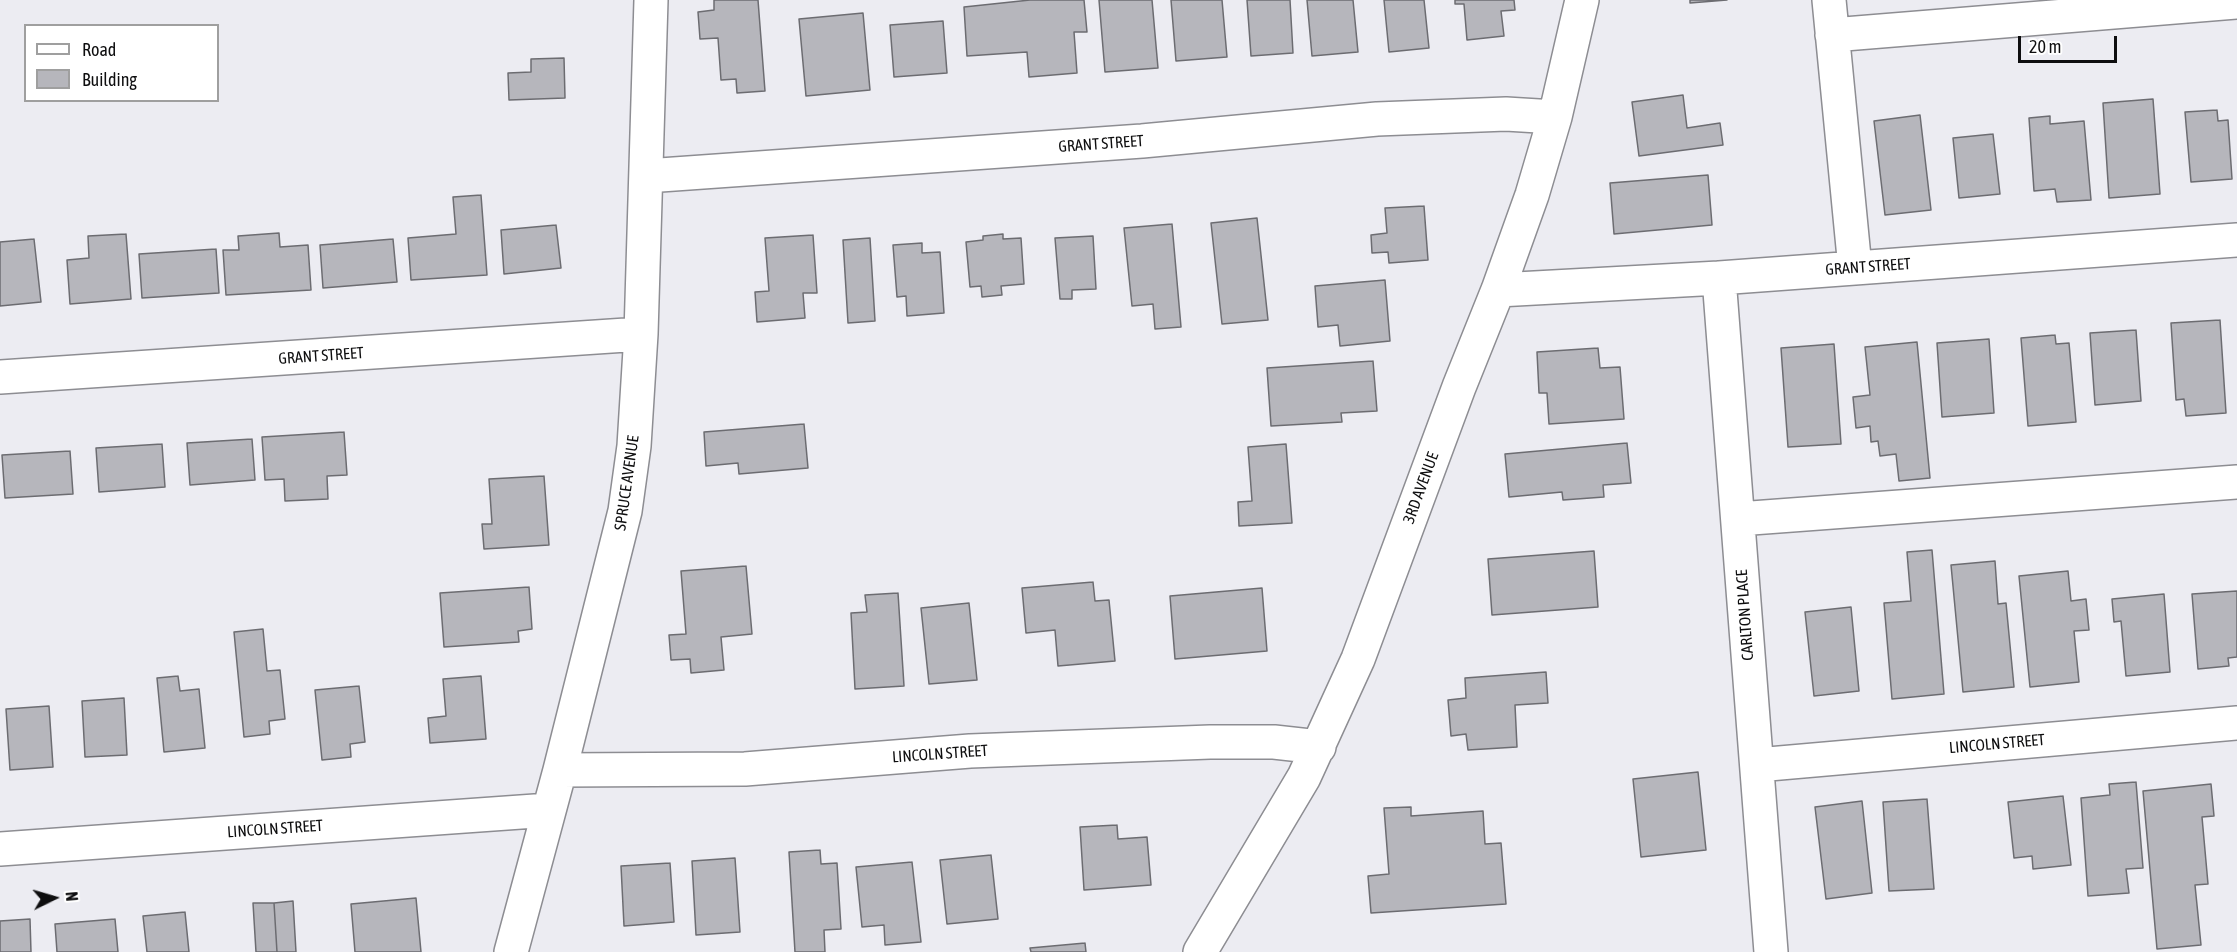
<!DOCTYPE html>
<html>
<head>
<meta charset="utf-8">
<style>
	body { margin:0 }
	#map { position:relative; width:2237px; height:952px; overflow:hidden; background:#ececf2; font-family:"Asap Condensed",sans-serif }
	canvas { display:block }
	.legend { position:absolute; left:24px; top:24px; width:195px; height:78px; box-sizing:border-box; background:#fff; border:2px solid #9f9f9f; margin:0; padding:8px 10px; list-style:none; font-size:18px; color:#0e0e0f }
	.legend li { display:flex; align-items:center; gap:12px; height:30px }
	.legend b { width:30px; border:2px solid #9f9f9f }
	.north { position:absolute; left:24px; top:868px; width:60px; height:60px; -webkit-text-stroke:4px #fff; paint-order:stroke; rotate:85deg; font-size:16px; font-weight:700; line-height:24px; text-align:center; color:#0e0e0f }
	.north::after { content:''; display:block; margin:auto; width:21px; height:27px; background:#0e0e0f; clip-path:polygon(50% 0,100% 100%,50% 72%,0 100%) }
	.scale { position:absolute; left:2018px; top:36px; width:99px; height:27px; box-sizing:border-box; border:3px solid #0e0e0f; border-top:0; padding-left:8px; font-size:18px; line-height:21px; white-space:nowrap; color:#0e0e0f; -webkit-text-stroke:4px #fff; paint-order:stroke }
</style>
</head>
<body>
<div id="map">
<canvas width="2237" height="952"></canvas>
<ul class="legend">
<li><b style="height:8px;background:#fff"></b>Road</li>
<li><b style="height:16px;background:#b6b6bc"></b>Building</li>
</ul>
<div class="north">N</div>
<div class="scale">20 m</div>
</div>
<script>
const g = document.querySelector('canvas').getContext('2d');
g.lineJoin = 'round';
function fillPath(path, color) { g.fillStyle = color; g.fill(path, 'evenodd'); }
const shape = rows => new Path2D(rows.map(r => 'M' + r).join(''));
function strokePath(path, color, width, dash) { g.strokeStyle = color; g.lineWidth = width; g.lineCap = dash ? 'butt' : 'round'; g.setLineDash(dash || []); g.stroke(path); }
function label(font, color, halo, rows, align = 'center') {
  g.font = font + ' "Asap Condensed",sans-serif'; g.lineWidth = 6; g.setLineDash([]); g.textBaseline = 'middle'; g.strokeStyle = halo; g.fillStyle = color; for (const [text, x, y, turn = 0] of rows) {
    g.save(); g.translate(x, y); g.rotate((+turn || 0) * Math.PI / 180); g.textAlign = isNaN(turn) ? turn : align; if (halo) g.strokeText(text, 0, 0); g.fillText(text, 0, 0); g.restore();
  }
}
const building = shape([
	[714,0,758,0,765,91,737,93,736,79,721,80,718,38,700,39,698,12,714,10,714,0],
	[1030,0,1084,0,1087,32,1074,32,1077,73,1029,77,1027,52,967,56,964,7,1030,0],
	[1099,0,1152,0,1158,68,1105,72,1099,0],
	[1171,0,1222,0,1227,57,1176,61,1171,0],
	[1247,0,1290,0,1293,53,1251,56,1247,0],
	[1307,0,1353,0,1358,52,1312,56,1307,0],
	[1384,0,1424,0,1429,48,1389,52,1384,0],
	[1455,0,1514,0,1515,10,1501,11,1504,36,1467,40,1464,4,1455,4,1455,0],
	[1690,0,1727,0,1690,3,1690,0],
	[863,13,870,90,806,96,799,19,863,13],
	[943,21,947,73,894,77,890,25,943,21],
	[564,58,565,98,509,100,508,73,531,72,531,59,564,58],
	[1683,95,1687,128,1720,123,1723,145,1639,156,1632,102,1683,95],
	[2153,99,2160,194,2109,198,2103,103,2153,99],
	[2217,110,2218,121,2228,120,2232,179,2191,182,2185,112,2217,110],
	[1920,115,1931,210,1885,215,1874,121,1920,115],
	[2050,116,2050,124,2084,121,2091,200,2057,202,2055,189,2034,191,2029,118,2050,116],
	[1993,134,2000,194,1959,198,1953,138,1993,134],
	[1708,175,1712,225,1614,234,1610,183,1708,175],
	[481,195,487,275,411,280,408,238,456,234,453,197,481,195],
	[1424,206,1428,260,1389,263,1388,252,1372,253,1371,235,1387,233,1385,208,1424,206],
	[1257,218,1268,320,1222,324,1211,223,1257,218],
	[1172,224,1181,327,1155,329,1153,304,1132,306,1124,228,1172,224],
	[556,225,561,268,504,274,501,230,556,225],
	[279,233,280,247,308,245,311,290,226,295,223,250,239,250,238,236,279,233],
	[126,234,131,299,70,304,67,260,89,258,88,236,126,234],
	[1003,234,1003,239,1021,238,1024,284,1001,286,1002,295,982,297,981,286,970,287,966,242,983,240,983,236,1003,234],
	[813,235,817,293,803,293,805,318,757,322,755,292,769,291,765,238,813,235],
	[1093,236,1096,289,1072,290,1072,299,1060,299,1055,238,1093,236],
	[870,238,875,321,848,323,843,240,870,238],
	[34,239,41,302,0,306,0,242,34,239],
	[393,239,397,282,323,288,320,245,393,239],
	[922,243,922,253,940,252,944,313,907,316,906,296,897,297,893,245,922,243],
	[216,249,219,293,142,298,139,254,216,249],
	[1385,280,1390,341,1340,346,1338,325,1318,327,1315,286,1385,280],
	[2220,320,2226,413,2186,416,2184,399,2176,400,2171,323,2220,320],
	[2136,330,2141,401,2095,405,2090,333,2136,330],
	[2055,335,2056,344,2069,343,2076,422,2028,426,2021,338,2055,335],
	[1989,339,1994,413,1942,417,1937,343,1989,339],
	[1917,342,1930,478,1899,481,1896,454,1880,456,1878,441,1871,442,1870,426,1856,428,1853,397,1870,395,1865,347,1917,342],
	[1834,344,1841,444,1788,447,1781,348,1834,344],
	[1598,348,1600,368,1620,367,1624,419,1549,424,1547,393,1539,393,1537,352,1598,348],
	[1373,361,1377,411,1341,413,1342,422,1271,426,1267,368,1373,361],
	[804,424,808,468,739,474,738,463,706,466,704,432,804,424],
	[344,432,347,475,327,476,328,499,285,501,284,479,265,480,262,437,344,432],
	[252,439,255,480,190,485,187,443,252,439],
	[1627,443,1631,483,1603,485,1604,497,1563,500,1562,492,1509,497,1505,454,1627,443],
	[162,444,165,487,99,492,96,448,162,444],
	[1286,444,1292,523,1239,526,1238,502,1252,501,1248,447,1286,444],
	[70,451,73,494,5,498,2,455,70,451],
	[544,476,549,545,484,549,482,524,492,524,489,479,544,476],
	[1932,550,1944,694,1892,699,1884,603,1911,601,1907,552,1932,550],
	[1594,551,1598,607,1492,615,1488,559,1594,551],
	[1995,561,1998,604,2006,603,2014,687,1963,692,1951,565,1995,561],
	[746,566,752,634,721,637,724,670,691,673,690,659,671,660,669,635,686,634,681,571,746,566],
	[2068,571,2071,601,2086,599,2089,630,2074,631,2079,682,2030,687,2019,576,2068,571],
	[1093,582,1095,601,1109,600,1115,661,1058,666,1055,630,1026,633,1022,588,1093,582],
	[529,587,532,629,518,631,519,642,444,647,440,593,529,587],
	[1262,588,1267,651,1175,659,1170,596,1262,588],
	[2237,591,2237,657,2228,658,2229,666,2198,669,2192,594,2237,591],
	[898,593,904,686,855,689,851,613,867,612,865,595,898,593],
	[2164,594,2170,672,2126,676,2121,621,2114,622,2112,599,2164,594],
	[969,603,977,680,929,684,921,608,969,603],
	[1851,607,1859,691,1814,696,1805,612,1851,607],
	[263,629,267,671,280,670,285,719,269,721,270,734,244,737,234,632,263,629],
	[1546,672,1548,703,1515,705,1517,747,1468,750,1466,734,1451,736,1448,700,1466,698,1465,678,1546,672],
	[178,676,180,691,199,689,205,748,164,752,157,678,178,676],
	[481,676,486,739,430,743,428,718,446,716,443,679,481,676],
	[359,686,365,742,350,744,351,757,322,760,315,690,359,686],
	[124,698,127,755,85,757,82,701,124,698],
	[49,706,53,767,10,770,6,709,49,706],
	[1698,772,1706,850,1641,857,1633,779,1698,772],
	[2136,782,2143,868,2126,869,2129,893,2088,896,2081,798,2110,795,2109,784,2136,782],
	[2211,784,2214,816,2202,817,2208,884,2195,885,2201,945,2157,949,2143,791,2211,784],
	[2063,796,2071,865,2033,869,2032,856,2014,858,2008,802,2063,796],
	[1927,799,1934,889,1889,891,1883,802,1927,799],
	[1862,801,1872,893,1826,899,1815,807,1862,801],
	[1411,807,1411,816,1483,811,1485,844,1501,843,1506,904,1371,913,1368,876,1389,874,1384,808,1411,807],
	[1117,825,1118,839,1147,837,1151,885,1084,890,1080,827,1117,825],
	[820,850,821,864,837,863,841,929,824,930,825,952,795,952,789,852,820,850],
	[991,855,998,919,947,924,940,860,991,855],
	[735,858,740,932,696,935,692,861,735,858],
	[912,862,921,942,885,945,884,925,862,927,856,867,912,862],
	[670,863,674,922,624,926,621,866,670,863],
	[416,898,421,952,355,952,351,904,416,898],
	[293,901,296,952,277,952,274,903,293,901],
	[253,903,274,903,277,952,256,952,253,903],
	[185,912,189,952,147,952,143,916,185,912],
	[30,919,31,952,0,952,0,921,30,919],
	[115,919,118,952,57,952,55,924,115,919],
	[1085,943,1086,952,1031,952,1030,948,1085,943]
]);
fillPath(building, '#b6b6bc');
strokePath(building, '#6c6c71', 1.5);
const minor = shape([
	[1829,0,1855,268],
	[1832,35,2237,2],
	[646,176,1142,141,1377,119,1506,114,1555,117],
	[1719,278,1771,952],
	[1498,290,1719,278,2237,240],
	[0,377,641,334],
	[1738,519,2237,482],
	[1757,765,2237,723],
	[560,770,745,769,970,751,1210,742,1274,742,1319,747],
	[0,849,549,810],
	[511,952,560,770,625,511,634,446,641,334,651,0],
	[1200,952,1304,777,1358,659,1459,387,1498,290,1532,195,1555,117,1582,0]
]);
strokePath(minor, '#8d8d92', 36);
strokePath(minor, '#fff', 33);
label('16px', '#0e0e0f', '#fff', [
	["GRANT STREET",1101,144,-4],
	["GRANT STREET",1868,267,-4],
	["GRANT STREET",321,356,-4],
	["SPRUCE AVENUE",627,483,-82],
	["3RD AVENUE",1421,488,-70],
	["CARLTON PLACE",1745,615,-94],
	["LINCOLN STREET",1997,744,-5],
	["LINCOLN STREET",940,754,-4],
	["LINCOLN STREET",275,829,-4]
]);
</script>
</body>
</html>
